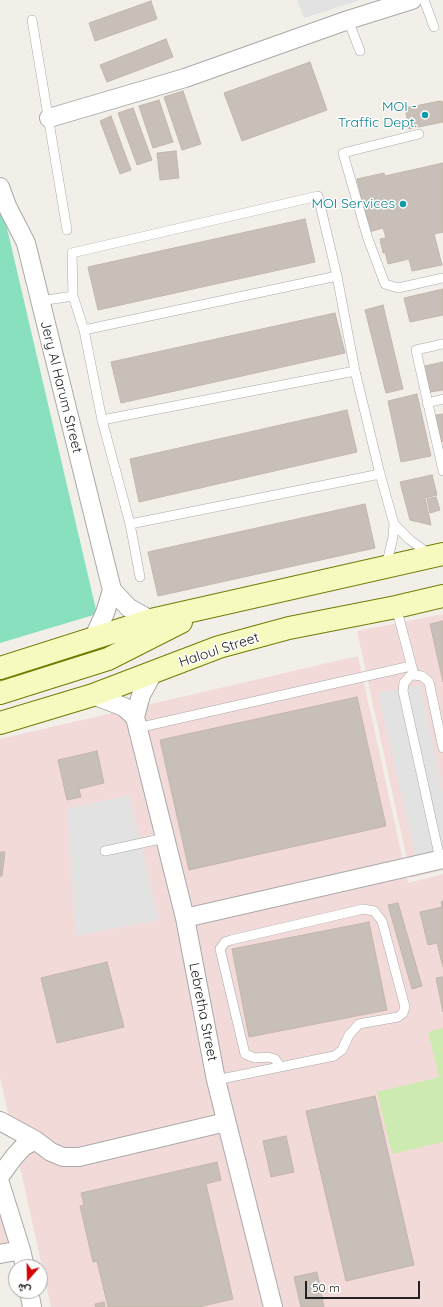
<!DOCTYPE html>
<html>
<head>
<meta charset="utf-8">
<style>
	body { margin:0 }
	#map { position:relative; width:443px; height:1307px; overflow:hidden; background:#f2efe9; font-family:Quicksand,Vazirmatn,sans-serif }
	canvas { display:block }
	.north { position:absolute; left:8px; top:1259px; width:40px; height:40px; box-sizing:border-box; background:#fff; border:1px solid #a7a7a7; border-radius:50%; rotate:200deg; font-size:11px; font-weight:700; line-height:16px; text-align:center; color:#222 }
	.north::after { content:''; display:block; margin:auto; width:14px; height:18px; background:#d40000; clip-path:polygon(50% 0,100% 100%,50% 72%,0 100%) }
	.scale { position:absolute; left:305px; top:1281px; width:115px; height:18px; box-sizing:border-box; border:2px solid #222; border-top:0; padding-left:5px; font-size:12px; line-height:14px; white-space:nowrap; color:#222; -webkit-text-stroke:3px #fff; paint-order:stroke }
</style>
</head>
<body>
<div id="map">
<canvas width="443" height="1307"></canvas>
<div class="north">ش</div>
<div class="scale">50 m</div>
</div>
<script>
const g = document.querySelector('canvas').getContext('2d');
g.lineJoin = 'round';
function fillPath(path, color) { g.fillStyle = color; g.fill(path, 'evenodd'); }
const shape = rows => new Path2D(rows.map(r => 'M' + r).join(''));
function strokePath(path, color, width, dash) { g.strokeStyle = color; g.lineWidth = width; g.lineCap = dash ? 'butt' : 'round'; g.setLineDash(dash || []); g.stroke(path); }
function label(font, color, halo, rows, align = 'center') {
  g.font = font + ' Quicksand,sans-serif'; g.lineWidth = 3; g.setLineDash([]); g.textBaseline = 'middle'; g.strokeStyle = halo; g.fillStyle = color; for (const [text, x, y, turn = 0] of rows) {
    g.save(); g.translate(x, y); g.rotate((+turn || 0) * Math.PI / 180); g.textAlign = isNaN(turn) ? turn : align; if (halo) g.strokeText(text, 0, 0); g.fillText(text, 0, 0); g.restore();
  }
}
fillPath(shape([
	[443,614,443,870,411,878,357,631],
	[358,656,408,883,443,874,443,1307,51,1307,0,1077,0,739],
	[0,1190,15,1246,0,1250]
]), '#f2dad9');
fillPath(shape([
	[443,1028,443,1142,392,1154,377,1092,439,1077,428,1032]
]), '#cdebb0');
fillPath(shape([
	[0,198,97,614,0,643]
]), '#88e0be');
fillPath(shape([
	[297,0,360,0,304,18],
	[420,685,443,790,443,850,416,857,378,693],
	[129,795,159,920,76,936,67,809]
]), '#e2e2e2');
const building = shape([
	[151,1,157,19,95,41,89,23,151,1],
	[166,39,173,57,107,82,100,65,166,39],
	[310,62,327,110,242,141,224,93,310,62],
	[183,91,201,144,182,150,164,97,183,91],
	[159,100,173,142,153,148,139,106,159,100],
	[440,101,443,102,443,122,409,129,405,108,440,101],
	[133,108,152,160,137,165,118,113,133,108],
	[111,116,131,170,120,174,100,121,111,116],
	[176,151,179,178,160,180,157,153,176,151],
	[443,163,443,232,434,234,442,265,412,271,409,259,388,264,385,252,383,253,380,239,386,238,383,228,369,232,357,179,384,173,385,176,443,163],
	[305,219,315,262,98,310,88,267,305,219],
	[443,289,443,315,410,322,404,298,443,289],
	[383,305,403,389,386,393,365,310,383,305],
	[335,313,345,353,121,403,111,362,335,313],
	[443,362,443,390,430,392,425,366,443,362],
	[417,394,431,456,401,462,388,401,417,394],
	[347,410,357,452,139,502,130,459,347,410],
	[443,414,443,441,441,442,436,415,443,414],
	[432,475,437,495,425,498,431,525,410,520,400,482,432,475],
	[436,497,440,510,430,513,427,499,436,497],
	[365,504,375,548,158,596,148,552,365,504],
	[443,621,443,682,430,624,443,621],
	[357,697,386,826,189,870,160,740,357,697],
	[97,751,104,783,79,789,81,797,67,800,58,760,97,751],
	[0,852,5,852,2,876,0,876,0,852],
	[443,901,443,967,437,943,428,945,420,912,442,907,441,902,443,901],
	[398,903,422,986,412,989,388,905,398,903],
	[369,922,387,1010,249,1037,232,949,369,922],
	[107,962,124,1027,57,1043,41,978,107,962],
	[443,977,443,1012,436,978,443,977],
	[375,1096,414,1265,346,1281,306,1111,375,1096],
	[286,1136,294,1172,271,1177,263,1141,286,1136],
	[217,1162,221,1180,206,1184,233,1299,199,1307,108,1307,97,1261,93,1262,80,1206,84,1205,81,1193,217,1162],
	[317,1272,324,1307,301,1307,294,1277,317,1272],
	[104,1302,105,1307,96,1307,95,1304,104,1302]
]);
fillPath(building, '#c7bfb8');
strokePath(building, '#c4b6ab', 1);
const lane = shape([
	[424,0,434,27],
	[32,20,67,230],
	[348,20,360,51],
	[419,134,343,153,368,239,385,284,398,288,443,278],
	[40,301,73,296],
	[84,330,337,276],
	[443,344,416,350,443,471],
	[427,403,443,399],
	[102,420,355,371],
	[130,524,380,474],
	[394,524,410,540,429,554],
	[140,577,130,524,102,420,84,330,73,296,72,253,318,196,337,276,355,371,380,474,394,524,393,537,386,567],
	[396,607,413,671],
	[137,728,411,666],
	[105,851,165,838],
	[440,859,403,691,404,683,410,676,414,675,422,676,429,682,443,748],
	[216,1080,334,1056,342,1050,349,1035,359,1024,398,1017,403,1013,405,1007,382,921,374,911,363,909,231,940,225,942,220,949,245,1054,255,1058,268,1057,275,1059,280,1067]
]);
const street = shape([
	[49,118,185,78,348,20,412,0],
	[0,187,7,206,26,243,112,590,129,608,151,620],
	[93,639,105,613,112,590],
	[153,673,141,695,135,717,185,918,216,1080,273,1307],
	[93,695,124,707,135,717],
	[185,918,443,859],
	[0,1121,35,1140,51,1152,63,1157,79,1157,226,1122],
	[0,1176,14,1157,23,1147,35,1140],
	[0,1183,21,1250,25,1267],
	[0,1254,21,1250],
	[29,1291,32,1307]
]);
const secondary = shape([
	[0,668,151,620,443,554],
	[0,693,108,659,181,622],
	[0,723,93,695,219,647,289,628,396,607,443,596]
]);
strokePath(lane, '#a9a9a9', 10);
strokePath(street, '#a9a9a9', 20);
strokePath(secondary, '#707d05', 24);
strokePath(lane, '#fff', 9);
strokePath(street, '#fff', 18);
strokePath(secondary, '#f7fabf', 22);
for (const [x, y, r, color] of [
	[425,115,4,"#0f9aa8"],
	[403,204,4,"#0f9aa8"]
]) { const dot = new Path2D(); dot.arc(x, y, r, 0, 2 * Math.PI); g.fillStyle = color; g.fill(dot); strokePath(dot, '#fff', 1.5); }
label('14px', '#0d838f', '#fff', [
	["MOI -",417,107],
	["Traffic Dept.",417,123],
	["MOI Services",395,204]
], 'right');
label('14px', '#222', '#fff', [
	["Jery Al Harum Street",61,387,76],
	["Haloul Street",219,650,-18],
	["Lebretha Street",203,1012,79]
]);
</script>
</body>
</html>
